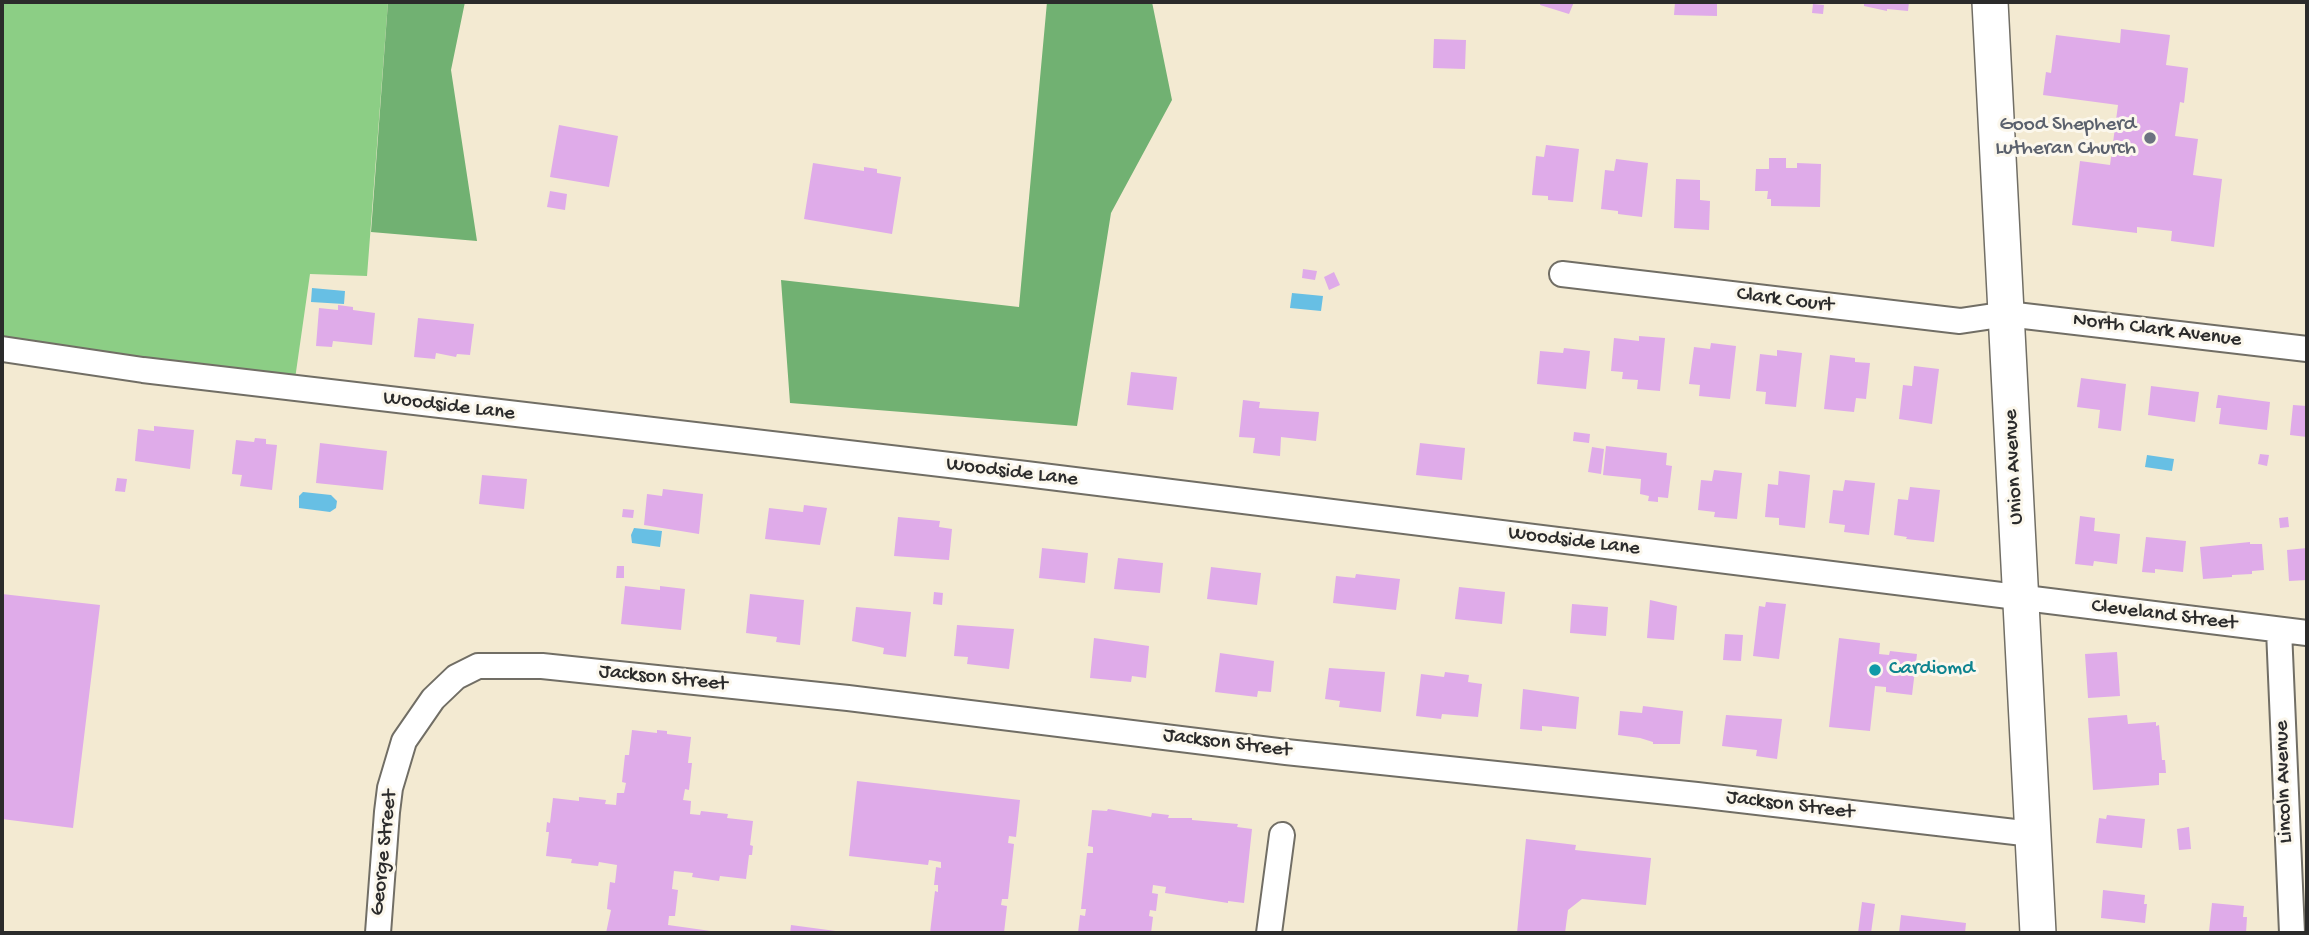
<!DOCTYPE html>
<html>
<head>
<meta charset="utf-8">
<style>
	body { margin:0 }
	#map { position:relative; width:2309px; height:935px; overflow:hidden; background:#f3ead2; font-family:"Gochi Hand",sans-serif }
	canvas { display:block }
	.frame { position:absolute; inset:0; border:4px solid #2b2b2b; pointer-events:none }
</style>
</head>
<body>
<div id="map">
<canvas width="2309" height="935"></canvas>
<div class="frame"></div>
</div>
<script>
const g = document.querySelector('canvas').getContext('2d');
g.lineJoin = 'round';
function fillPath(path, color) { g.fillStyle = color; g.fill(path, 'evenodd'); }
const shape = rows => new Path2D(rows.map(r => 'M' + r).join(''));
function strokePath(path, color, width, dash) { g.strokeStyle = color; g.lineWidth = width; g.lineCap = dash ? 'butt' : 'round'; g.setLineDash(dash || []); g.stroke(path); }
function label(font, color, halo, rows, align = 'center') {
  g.font = font + ' "Gochi Hand",sans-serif'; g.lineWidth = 6; g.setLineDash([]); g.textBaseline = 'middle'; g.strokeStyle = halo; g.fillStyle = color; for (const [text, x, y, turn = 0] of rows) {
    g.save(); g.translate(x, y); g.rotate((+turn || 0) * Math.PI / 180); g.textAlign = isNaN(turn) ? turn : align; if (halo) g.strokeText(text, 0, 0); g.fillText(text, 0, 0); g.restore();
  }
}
fillPath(shape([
	[2,2,388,2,367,276,310,274,294,386,2,353]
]), '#8cce85');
fillPath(shape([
	[388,2,465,2,451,70,477,241,371,232],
	[1047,2,1152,2,1172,100,1111,213,1077,426,790,403,781,280,1019,307]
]), '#71b172');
fillPath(shape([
	[312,288,345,291,344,304,311,302],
	[1292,293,1323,296,1321,311,1290,308],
	[2147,455,2174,459,2172,471,2145,467],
	[303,492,331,495,337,501,336,508,330,512,299,508,299,496],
	[634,528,662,531,660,547,632,543,631,535]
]), '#67bfe4');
fillPath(shape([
	[1541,2,1574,2,1569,14,1540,5],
	[1675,2,1717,2,1717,16,1674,15],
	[1864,2,1909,2,1908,11,1887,9,1887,11,1864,6],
	[1813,4,1824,5,1823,14,1812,13],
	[2121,29,2170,35,2166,65,2188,68,2184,103,2180,102,2175,136,2198,139,2193,175,2222,179,2214,247,2171,241,2172,231,2137,227,2137,233,2072,225,2080,161,2110,165,2118,105,2043,95,2046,72,2051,73,2056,35,2120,43],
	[1434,39,1466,40,1465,69,1433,68],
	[559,125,618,136,609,187,550,177],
	[1546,145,1579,149,1573,202,1548,200,1548,196,1532,195,1536,156,1544,157],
	[1769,158,1786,158,1786,168,1797,168,1797,163,1821,164,1820,207,1771,206,1771,199,1767,199,1768,191,1755,191,1756,169,1769,169],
	[1616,159,1648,163,1642,217,1618,214,1618,211,1601,209,1605,170,1614,171],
	[813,163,864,171,864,167,877,169,877,173,901,177,892,234,804,219],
	[1676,179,1700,180,1700,200,1710,201,1709,230,1674,228],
	[550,191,567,194,565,210,547,207],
	[1303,269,1317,271,1315,280,1302,278],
	[1334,272,1340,285,1329,290,1324,277],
	[338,305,353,307,353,310,375,313,372,345,333,341,332,347,316,346,319,308,338,310],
	[418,318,474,324,470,355,457,354,456,357,436,353,435,359,414,357],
	[1639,336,1665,338,1660,391,1637,389,1638,380,1622,379,1623,372,1611,371,1614,338,1639,341],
	[1711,343,1736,346,1730,399,1699,396,1700,385,1689,384,1694,347,1710,349],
	[1564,348,1590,351,1586,389,1537,384,1540,351,1563,353],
	[1777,350,1802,353,1796,407,1765,404,1766,392,1756,391,1760,354,1777,356],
	[1830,355,1855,358,1855,362,1870,363,1866,399,1856,398,1854,412,1824,409],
	[1914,366,1939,369,1932,424,1899,419,1903,385,1912,386],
	[1131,372,1177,377,1173,410,1127,405],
	[2081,378,2126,384,2121,431,2098,428,2100,410,2077,407],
	[2151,386,2199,392,2195,422,2148,415],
	[2218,395,2270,402,2267,430,2219,424,2221,408,2216,408],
	[1243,400,1260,402,1259,408,1319,412,1316,441,1281,437,1280,456,1253,453,1255,438,1239,437],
	[2293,405,2307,406,2307,437,2290,435],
	[154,426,194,430,190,469,135,461,138,429,154,431],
	[1574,432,1590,434,1589,443,1573,441],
	[255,438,266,439,266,444,277,445,272,490,240,486,242,475,232,474,236,440,254,442],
	[320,443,387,451,383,490,316,483],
	[1420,443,1465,448,1462,480,1416,475],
	[1606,446,1667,453,1666,465,1672,466,1668,498,1658,497,1658,502,1648,501,1649,496,1640,494,1641,479,1603,475],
	[1592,447,1604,449,1601,474,1588,472],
	[2260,454,2269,455,2267,466,2258,464],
	[1714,470,1742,473,1737,519,1714,517,1715,512,1698,510,1701,480,1712,481],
	[1779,471,1810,475,1805,528,1779,525,1779,518,1765,517,1768,484,1778,485],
	[482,475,527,479,524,509,479,504],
	[117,478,127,479,125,492,115,491],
	[1845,480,1875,483,1869,535,1844,532,1845,525,1829,523,1833,490,1843,491],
	[1910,487,1940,490,1934,542,1906,539,1907,537,1894,535,1898,499,1908,500],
	[663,489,703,494,699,534,644,525,647,494,662,496],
	[804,505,827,508,820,545,765,539,769,508,803,512],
	[623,509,634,510,633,518,622,517],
	[2080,516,2095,518,2094,531,2120,534,2117,564,2094,561,2093,566,2075,564],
	[898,517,940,521,939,527,952,529,949,560,894,556],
	[2288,517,2289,527,2280,528,2279,518],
	[2146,537,2186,541,2183,572,2155,569,2155,573,2142,572],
	[2250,542,2250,544,2262,544,2264,570,2252,571,2252,574,2232,575,2232,577,2203,579,2200,547],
	[1042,548,1088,553,1085,583,1039,578],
	[2307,548,2307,580,2289,581,2287,550],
	[1118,558,1163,563,1160,593,1114,589],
	[617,566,624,566,624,578,616,578],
	[1211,567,1261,573,1257,605,1207,599],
	[1356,574,1400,579,1396,610,1333,603,1336,576,1355,578],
	[625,586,660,590,660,586,685,589,681,630,621,624],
	[1459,587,1505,592,1502,624,1455,619],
	[934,592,943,593,942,605,933,604],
	[2,594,100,605,73,828,2,819],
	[750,594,804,600,800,645,776,642,777,637,746,633],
	[1650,600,1677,606,1674,640,1647,638],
	[1766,602,1786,604,1779,659,1753,656,1759,606,1765,607],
	[1572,604,1608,607,1606,636,1570,633],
	[856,607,911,612,906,657,883,654,884,648,852,641],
	[957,625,1014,629,1009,669,967,664,968,657,954,656],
	[1725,634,1743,635,1741,661,1723,660],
	[1094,638,1149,646,1146,678,1132,676,1131,682,1090,678],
	[1839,638,1880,643,1879,654,1889,655,1890,651,1917,654,1912,695,1886,692,1886,687,1875,686,1870,731,1829,727],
	[2117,652,2120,696,2088,698,2085,654],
	[1220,653,1274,661,1271,692,1258,691,1257,697,1215,692],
	[1329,668,1385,672,1381,712,1339,707,1340,701,1325,699],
	[1445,672,1469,675,1468,682,1482,684,1478,717,1442,714,1441,719,1416,716,1421,674,1444,677],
	[1523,689,1579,697,1576,729,1542,726,1542,731,1520,729],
	[1643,706,1683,711,1680,744,1653,744,1653,742,1640,738,1618,735,1620,711,1642,713],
	[1726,715,1782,719,1777,759,1756,756,1757,750,1722,746],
	[2127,715,2128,724,2156,722,2156,726,2159,725,2162,760,2165,760,2166,773,2159,773,2159,785,2093,790,2088,718],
	[632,730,657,733,657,730,667,731,667,734,691,737,688,763,692,763,689,790,685,789,683,800,691,801,690,814,700,815,701,811,728,814,727,818,753,821,750,845,753,846,752,855,749,855,746,879,720,876,719,881,692,877,693,873,674,871,672,889,678,890,675,916,669,916,668,925,725,933,606,933,611,910,607,909,610,882,615,883,617,865,599,862,598,866,571,863,572,859,546,856,549,832,546,832,547,822,550,823,553,798,579,801,579,797,606,800,605,804,616,805,617,793,624,793,626,783,622,782,625,755,629,755],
	[857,781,1020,800,1016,837,1009,836,1008,843,1014,844,1008,899,1002,899,1001,905,1007,906,1004,933,930,933,935,891,938,892,938,885,934,885,936,867,941,868,941,862,929,860,928,865,849,856],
	[1108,809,1151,817,1152,813,1169,815,1168,818,1192,818,1192,820,1238,824,1237,827,1252,829,1244,903,1228,901,1228,903,1165,893,1166,887,1153,885,1152,893,1158,894,1156,911,1150,910,1149,916,1153,917,1151,933,1078,933,1080,915,1085,916,1086,909,1081,909,1087,853,1093,853,1093,847,1088,846,1092,810,1107,811],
	[2107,815,2145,819,2142,848,2096,843,2099,818,2106,819],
	[2189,827,2191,849,2179,850,2177,829],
	[1526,839,1576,845,1575,850,1651,858,1646,905,1582,899,1568,910,1565,933,1517,933],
	[2103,890,2145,895,2144,904,2147,904,2145,923,2101,918],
	[1862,902,1875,904,1871,933,1858,933],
	[2212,903,2244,906,2243,917,2247,917,2246,933,2209,932],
	[1901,915,1966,923,1965,933,1899,933],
	[791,925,843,932,843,933,790,933]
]), '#dfabe9');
const street = shape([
	[1562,274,1960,321,2007,314,2307,349],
	[2,349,143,370,1026,474,2307,633],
	[2279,630,2292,933],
	[378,933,387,812,390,788,404,741,433,699,456,677,478,666,542,666,848,698,1286,752,1697,795,2032,834],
	[1269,933,1282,835]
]);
const secondary = shape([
	[1990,2,2038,933]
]);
strokePath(street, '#716e65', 28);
strokePath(secondary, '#716e65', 38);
strokePath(street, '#fff', 24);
strokePath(secondary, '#fff', 35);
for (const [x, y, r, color] of [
	[2150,138,7,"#6b7280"],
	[1875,670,7,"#0f9aa8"]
]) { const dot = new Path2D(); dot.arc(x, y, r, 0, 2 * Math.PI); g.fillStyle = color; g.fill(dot); strokePath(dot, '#fbf7ec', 2.5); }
label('21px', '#5b616d', '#fbf7ec', [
	["Good Shepherd",2136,126],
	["Lutheran Church",2136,150]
], 'right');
label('21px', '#2b2b2b', '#fbf7ec', [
	["Clark Court",1785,301,7],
	["North Clark Avenue",2157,331,7],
	["Woodside Lane",449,407,7],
	["Union Avenue",2015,467,-93],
	["Woodside Lane",1012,473,7],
	["Woodside Lane",1574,542,7],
	["Cleveland Street",2164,616,7],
	["Jackson Street",663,679,6],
	["Jackson Street",1227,744,7],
	["Lincoln Avenue",2285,782,-92],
	["Jackson Street",1790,806,7],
	["George Street",385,853,-84]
]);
label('21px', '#0d838f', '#fbf7ec', [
	["Cardiomd",1889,670]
], 'left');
</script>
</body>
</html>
